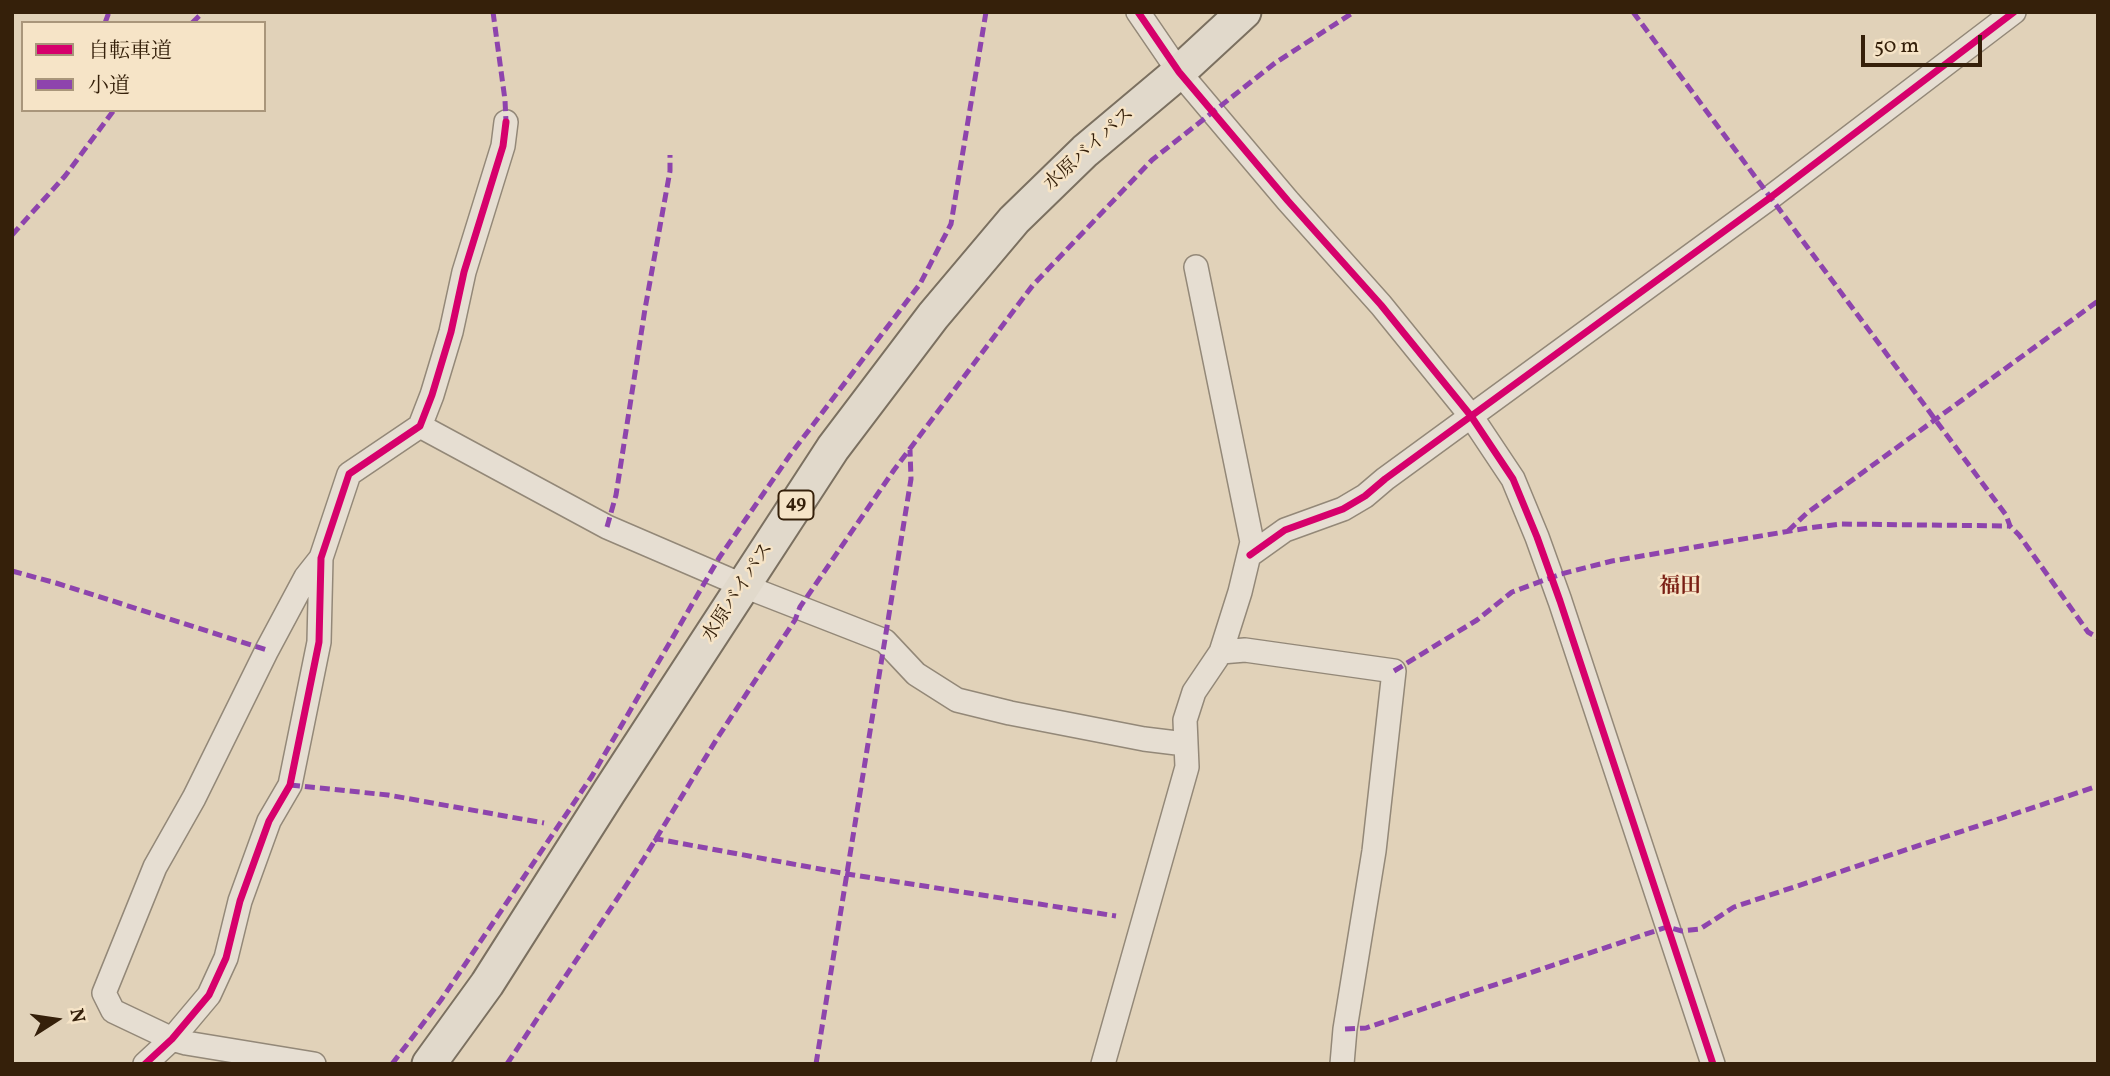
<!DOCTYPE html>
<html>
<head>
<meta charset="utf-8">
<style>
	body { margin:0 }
	#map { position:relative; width:2110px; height:1076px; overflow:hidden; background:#e1d2b9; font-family:Vollkorn,"Noto Serif JP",serif }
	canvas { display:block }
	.frame { position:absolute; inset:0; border:14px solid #35200a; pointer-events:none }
	.legend { position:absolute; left:21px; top:21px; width:245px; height:91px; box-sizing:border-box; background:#f6e4c7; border:2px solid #a9967b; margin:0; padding:9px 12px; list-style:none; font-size:21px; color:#35200a }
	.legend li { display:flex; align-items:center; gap:14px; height:35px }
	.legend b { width:35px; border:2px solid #a9967b }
	.north { position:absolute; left:21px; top:985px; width:70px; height:70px; -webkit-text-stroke:5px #f6e4c7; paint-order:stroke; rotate:78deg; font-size:19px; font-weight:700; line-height:28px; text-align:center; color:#35200a }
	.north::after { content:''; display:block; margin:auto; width:24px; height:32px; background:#35200a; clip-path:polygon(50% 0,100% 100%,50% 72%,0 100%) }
	.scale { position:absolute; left:1861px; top:35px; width:121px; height:32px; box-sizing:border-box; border:4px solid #35200a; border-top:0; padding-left:9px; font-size:21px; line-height:24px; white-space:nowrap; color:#35200a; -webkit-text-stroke:5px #f6e4c7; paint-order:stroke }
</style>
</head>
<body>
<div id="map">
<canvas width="2110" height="1076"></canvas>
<div class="frame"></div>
<ul class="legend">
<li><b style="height:9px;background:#d6006c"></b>自転車道</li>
<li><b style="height:9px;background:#8e44ad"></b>小道</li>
</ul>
<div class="north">N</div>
<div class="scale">50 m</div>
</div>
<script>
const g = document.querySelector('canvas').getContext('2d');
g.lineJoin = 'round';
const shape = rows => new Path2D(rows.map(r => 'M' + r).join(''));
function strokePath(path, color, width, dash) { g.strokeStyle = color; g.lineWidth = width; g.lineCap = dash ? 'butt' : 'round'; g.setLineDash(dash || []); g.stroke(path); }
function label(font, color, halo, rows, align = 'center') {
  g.font = font + ' Vollkorn,"Noto Serif JP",serif'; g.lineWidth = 5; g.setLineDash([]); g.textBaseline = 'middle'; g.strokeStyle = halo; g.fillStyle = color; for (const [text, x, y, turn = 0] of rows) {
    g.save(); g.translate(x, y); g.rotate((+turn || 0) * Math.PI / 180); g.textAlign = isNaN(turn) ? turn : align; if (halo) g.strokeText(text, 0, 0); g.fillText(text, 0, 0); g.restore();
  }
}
const minor = shape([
	[1138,12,1179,72,1288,201,1381,305,1471,416,1513,479,1537,537,1560,601,1713,1064],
	[420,426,607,527,744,586,885,641,916,674,957,700,1010,713,1144,739,1185,744],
	[1250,555,1285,530,1343,509,1365,496,1385,479,1771,197,2014,12],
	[1221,652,1245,650,1394,671,1374,851,1345,1029,1342,1064],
	[145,1064,172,1039,209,995,226,958,240,901,269,821,290,785,319,642,321,558,349,474,420,426,432,395,451,332,464,272,503,146,506,122],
	[314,1064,186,1043,172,1039,113,1011,104,993,155,867,194,798,267,650,306,577,321,558],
	[1103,1064,1187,767,1185,720,1194,692,1221,652,1240,592,1252,542,1196,267]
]);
const highway = shape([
	[429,1064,487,984,609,792,833,448,933,316,1014,220,1085,151,1179,72,1244,12]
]);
strokePath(minor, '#938878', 26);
strokePath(highway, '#7b7060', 37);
strokePath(minor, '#e6ded2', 23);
strokePath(highway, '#e1d9cb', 33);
strokePath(shape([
	[493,12,505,100,506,122],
	[1633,12,2006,515,2010,526,2019,535,2088,632,2098,638],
	[105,23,109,12],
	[192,23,203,12],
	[12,235,65,176,114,110],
	[607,527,616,495,645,309,670,171,670,155],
	[1788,531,1807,513,2098,301],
	[12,571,56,583,267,650],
	[1394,671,1477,620,1512,592,1561,574,1612,561,1808,528,1841,524,2010,526],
	[290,785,388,795,544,823],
	[654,841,657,839,847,874,1116,916],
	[1345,1029,1366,1028,1667,927,1682,931,1700,929,1734,907,2098,786],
	[392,1064,441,1000,592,776,719,558,790,455,920,284,951,224,986,12],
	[507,1064,643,860,718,737,795,620,800,607,894,470,1033,285,1152,160,1275,63,1354,12],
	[816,1064,911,479,910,450]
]), '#8e44ad', 5, [10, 5]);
strokePath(shape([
	[1138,12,1179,72,1288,201,1381,305,1471,416,1513,479,1537,537,1560,601,1713,1064],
	[1250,555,1285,530,1343,509,1365,496,1385,479,1771,197,2014,12],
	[145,1064,172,1039,209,995,226,958,240,901,269,821,290,785,319,642,321,558,349,474,420,426,432,395,451,332,464,272,503,146,506,122]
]), '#d6006c', 7);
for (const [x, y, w] of [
	[796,505,35]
]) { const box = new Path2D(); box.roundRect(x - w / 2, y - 14.5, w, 29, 5); g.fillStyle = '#f6e4c7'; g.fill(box); strokePath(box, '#35200a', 2); }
label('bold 18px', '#35200a', null, [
	["49",796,505]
]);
label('19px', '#35200a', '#f6e4c7', [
	["水原バイパス",1090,150,-42],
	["水原バイパス",739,593,-57]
]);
label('bold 21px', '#7a1f14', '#f6e4c7', [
	["福田",1680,588]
]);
</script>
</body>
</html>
